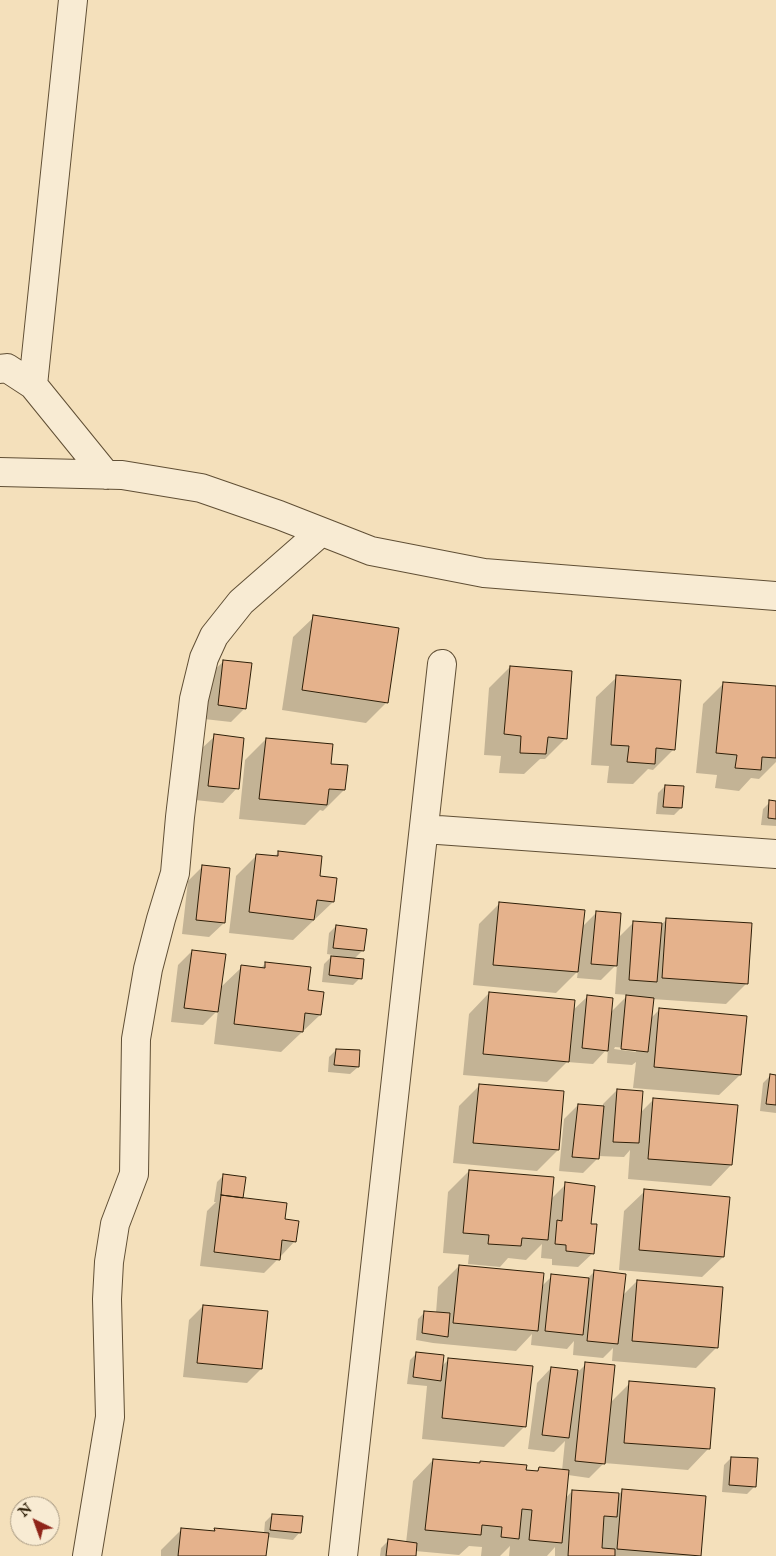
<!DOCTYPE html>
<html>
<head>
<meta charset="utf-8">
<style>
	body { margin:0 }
	#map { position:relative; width:776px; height:1556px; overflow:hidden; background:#f4e0bb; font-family:"IM FELL English",serif }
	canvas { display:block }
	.north { position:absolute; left:10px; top:1496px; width:50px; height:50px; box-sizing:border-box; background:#f8ebd3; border:1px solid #a79982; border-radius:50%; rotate:318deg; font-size:14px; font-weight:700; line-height:20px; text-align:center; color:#2e1f08 }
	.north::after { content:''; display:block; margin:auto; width:18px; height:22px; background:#8f2418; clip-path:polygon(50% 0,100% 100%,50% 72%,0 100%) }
</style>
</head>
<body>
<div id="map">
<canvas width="776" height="1556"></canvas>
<div class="north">N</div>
</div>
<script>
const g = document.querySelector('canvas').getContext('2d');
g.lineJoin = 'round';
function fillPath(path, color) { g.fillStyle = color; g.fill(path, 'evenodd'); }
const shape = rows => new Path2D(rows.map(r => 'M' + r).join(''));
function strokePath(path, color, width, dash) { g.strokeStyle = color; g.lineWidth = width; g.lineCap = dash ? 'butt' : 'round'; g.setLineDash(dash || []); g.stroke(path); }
fillPath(shape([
	[314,617,387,702,366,723,282,710,293,637],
	[224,661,245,708,231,722,204,719,209,675],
	[510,667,566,738,545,759,540,759,524,774,499,773,501,756,484,755,489,688],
	[617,677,674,749,653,770,648,769,633,784,607,783,609,766,591,765,596,697],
	[724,683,776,688,776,762,759,779,751,778,739,791,715,788,717,775,696,773,703,704],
	[215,736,237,788,223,803,195,800,200,750],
	[266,739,330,765,344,790,323,811,320,810,305,825,239,819,245,760],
	[665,786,681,808,674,815,656,814,658,793],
	[770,802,776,802,776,826,761,825,763,809],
	[279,852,319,878,335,880,333,902,293,940,229,933,236,876,257,855,274,857],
	[202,867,224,923,209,937,182,934,188,881],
	[500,903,582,927,597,912,618,938,634,922,662,924,667,919,747,983,726,1004,652,999,650,1019,659,1010,740,1075,719,1095,633,1088,636,1062,632,1065,607,1063,608,1048,593,1064,567,1062,547,1082,463,1075,469,1014,489,993,572,1011,587,997,611,1012,628,995,615,994,617,964,601,980,577,978,578,971,556,993,473,985,479,924],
	[615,1047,636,1049,636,1052,614,1049],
	[336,926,363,950,354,959,360,978,353,985,322,982,324,964,333,955,327,954,329,933],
	[192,951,220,988,242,967,260,969,266,963,307,991,320,1015,281,1052,214,1044,218,1010,203,1025,171,1022,178,965],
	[336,1050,358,1067,350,1074,328,1072,329,1057],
	[770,1076,776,1076,776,1113,760,1111,763,1083],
	[480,1085,563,1093,558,1150,537,1171,453,1163,459,1106],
	[617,1090,640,1113,654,1099,731,1165,711,1186,628,1179,630,1150,624,1157,598,1156,597,1159,583,1173,559,1171,564,1119,578,1105,603,1107,603,1104],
	[469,1171,551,1199,566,1184,590,1225,593,1253,578,1267,552,1265,552,1259,541,1258,542,1244,526,1260,508,1258,500,1267,468,1264,469,1255,443,1253,448,1192],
	[224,1175,242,1199,295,1241,281,1256,279,1255,278,1259,264,1273,200,1266,207,1211,216,1202,214,1202,217,1182],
	[645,1191,723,1257,702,1277,619,1270,624,1211],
	[459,1266,541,1287,552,1276,587,1279,595,1271,622,1296,637,1281,717,1347,696,1368,612,1361,613,1348,603,1358,573,1355,574,1341,567,1349,531,1345,532,1334,516,1351,433,1343,416,1340,418,1319,425,1312,436,1313,438,1287],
	[203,1306,261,1369,247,1383,183,1377,189,1320],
	[417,1353,442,1366,449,1359,525,1426,504,1447,422,1439,427,1386,407,1384,410,1360],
	[586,1364,610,1403,630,1383,713,1389,708,1449,688,1470,604,1463,589,1478,568,1475,565,1499,572,1491,619,1494,623,1490,700,1555,699,1556,555,1556,555,1547,547,1556,509,1556,510,1546,500,1556,481,1556,482,1547,469,1546,459,1555,415,1551,414,1556,380,1556,381,1548,388,1541,406,1543,413,1481,433,1460,478,1464,480,1462,536,1472,539,1469,562,1471,565,1441,554,1452,528,1449,537,1383,551,1368,578,1372],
	[731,1458,754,1487,747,1494,722,1492,724,1465],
	[272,1515,300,1532,293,1540,267,1537,265,1556,161,1556,161,1550,182,1529,212,1532,215,1529,264,1534,265,1522]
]), '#0003');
const building = shape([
	[313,615,399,628,388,703,302,690,313,615],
	[223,660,252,663,246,709,218,705,223,660],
	[510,666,572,671,567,739,548,737,546,754,520,753,521,736,504,734,510,666],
	[616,675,681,680,675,750,656,748,655,764,627,762,629,746,611,745,616,675],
	[723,682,776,686,776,758,762,757,761,770,735,768,737,755,716,753,723,682],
	[214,734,244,738,239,789,208,786,214,734],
	[266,738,333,744,331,764,348,765,345,790,329,789,327,805,259,799,266,738],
	[665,785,684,786,682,808,663,807,665,785],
	[769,800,776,801,776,819,768,818,769,800],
	[278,851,322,856,320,876,337,878,334,902,317,900,314,920,249,912,256,854,278,856,278,851],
	[202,865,230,868,225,923,196,920,202,865],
	[499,902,585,910,578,972,493,965,499,902],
	[596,911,621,913,617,966,591,964,596,911],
	[666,918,752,923,748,984,662,978,666,918],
	[633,921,662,923,657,982,629,980,633,921],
	[336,925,367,929,364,951,333,948,336,925],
	[192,950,226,954,218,1012,184,1008,192,950],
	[331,956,364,959,362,979,329,975,331,956],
	[265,962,311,967,308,990,324,992,321,1015,305,1013,303,1032,234,1024,241,965,265,968,265,962],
	[489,992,575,1000,569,1062,483,1054,489,992],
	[587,995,613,998,608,1051,582,1048,587,995],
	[626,995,654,998,648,1052,621,1049,626,995],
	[659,1008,747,1016,741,1075,654,1067,659,1008],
	[336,1049,360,1050,359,1067,334,1065,336,1049],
	[770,1074,776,1075,776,1105,766,1104,770,1074],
	[479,1084,564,1091,559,1150,473,1143,479,1084],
	[617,1089,643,1091,639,1143,613,1142,617,1089],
	[653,1098,738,1105,732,1165,648,1159,653,1098],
	[578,1104,604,1106,599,1159,572,1157,578,1104],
	[469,1170,554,1177,548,1240,522,1238,521,1246,488,1244,489,1235,463,1233,469,1170],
	[223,1174,246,1177,243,1198,221,1195,223,1174],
	[565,1182,595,1186,591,1224,597,1224,594,1254,566,1251,566,1245,555,1244,557,1220,562,1221,565,1182],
	[644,1189,730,1197,724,1257,639,1250,644,1189],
	[221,1195,287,1203,285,1219,299,1221,296,1242,282,1240,280,1260,214,1252,221,1195],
	[459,1265,544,1273,538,1331,453,1323,459,1265],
	[594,1270,626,1274,618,1344,587,1341,594,1270],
	[551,1274,589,1278,583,1335,545,1331,551,1274],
	[637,1280,723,1287,718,1348,632,1341,637,1280],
	[203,1305,268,1311,262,1369,197,1363,203,1305],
	[424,1311,450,1313,448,1337,422,1333,424,1311],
	[416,1352,444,1355,441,1381,413,1377,416,1352],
	[448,1358,533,1366,526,1427,442,1418,448,1358],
	[585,1362,615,1365,605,1464,575,1461,585,1362],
	[551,1367,578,1370,569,1438,542,1435,551,1367],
	[629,1381,715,1388,710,1449,624,1443,629,1381],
	[731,1457,758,1458,756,1487,729,1485,731,1457],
	[433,1459,480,1463,480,1461,527,1465,526,1470,538,1471,539,1467,569,1470,562,1543,529,1540,532,1510,522,1509,519,1539,501,1537,502,1527,482,1525,481,1535,425,1530,433,1459],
	[622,1489,706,1496,701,1556,617,1549,622,1489],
	[572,1490,619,1493,617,1517,604,1516,602,1548,615,1549,615,1556,568,1556,572,1490],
	[272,1514,303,1516,301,1533,270,1530,272,1514],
	[181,1528,215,1531,214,1528,269,1533,266,1556,178,1556,181,1528],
	[388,1539,417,1543,416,1556,386,1556,388,1539]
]);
fillPath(building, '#e5b28c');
strokePath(building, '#2e1f08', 1);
const minor = shape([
	[0,369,7,368,33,385,106,475],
	[33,385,73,0],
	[0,472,122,475,201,488,279,515,371,551,484,573,776,596],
	[424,829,776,854],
	[87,1556,110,1417,107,1299,109,1262,115,1224,134,1174,136,1039,148,969,161,919,175,873,180,817,194,699,204,658,214,636,241,602,321,532],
	[343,1556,442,664]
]);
strokePath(minor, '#604f35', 30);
strokePath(minor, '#f8ebd3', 28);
</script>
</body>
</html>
